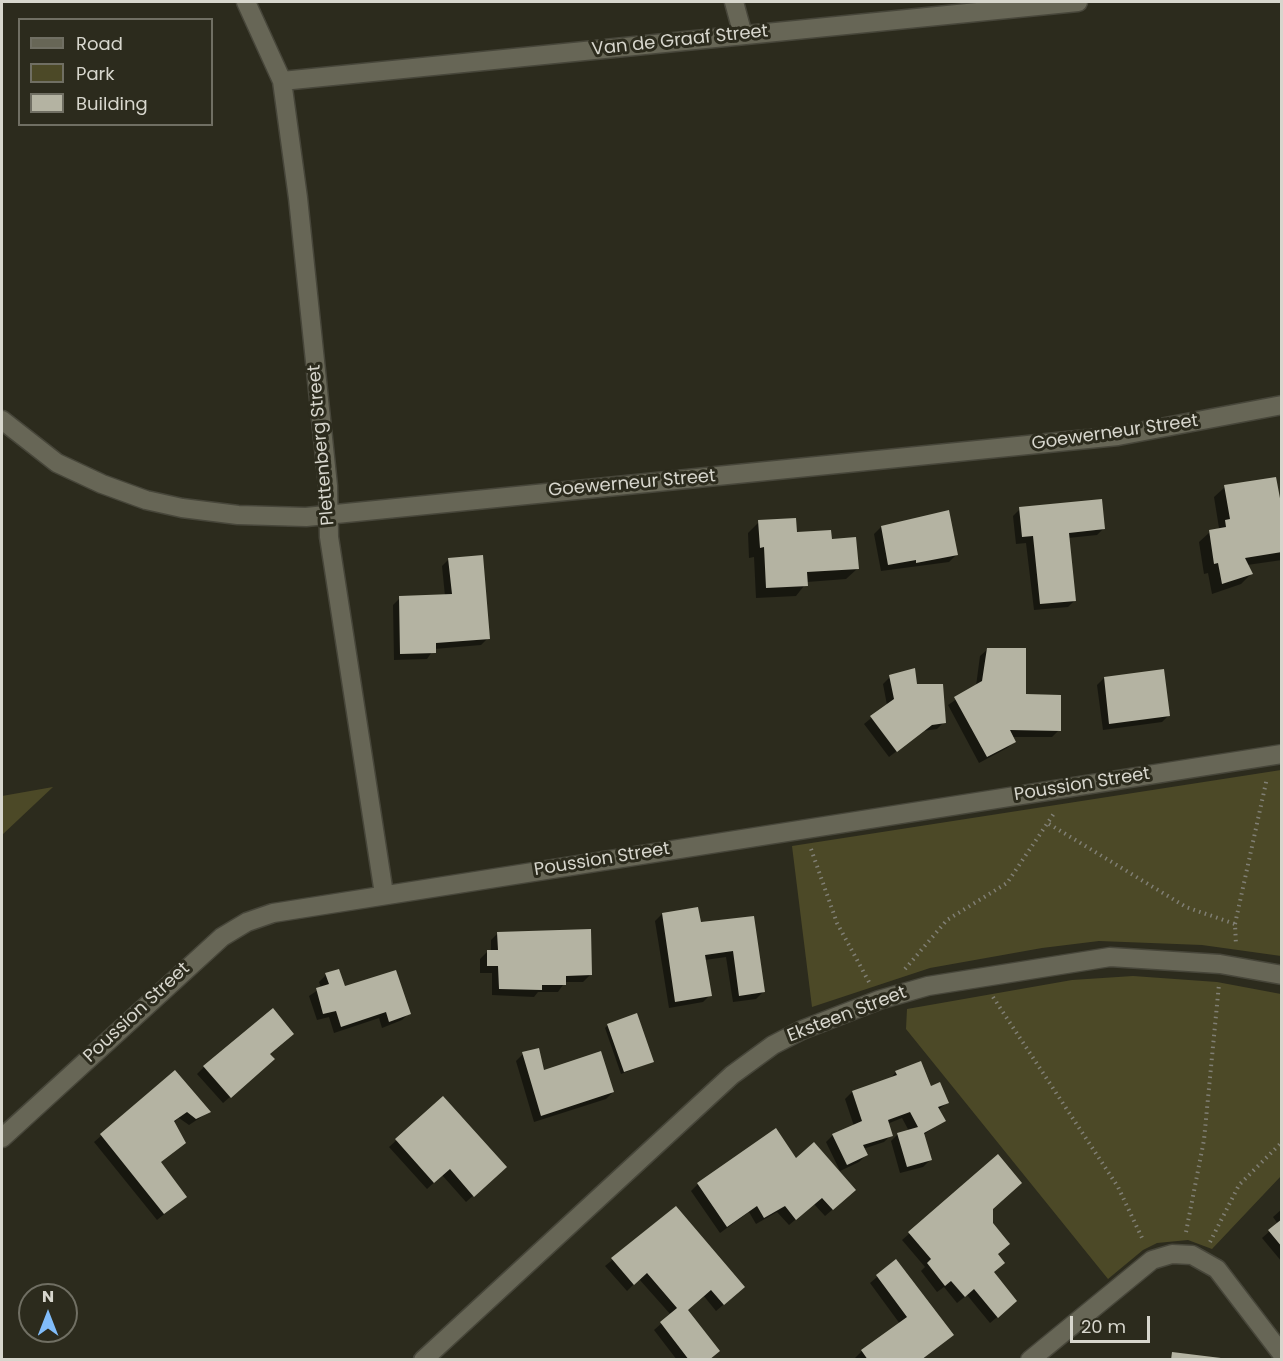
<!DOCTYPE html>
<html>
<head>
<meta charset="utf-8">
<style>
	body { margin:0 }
	#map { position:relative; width:1283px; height:1361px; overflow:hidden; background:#2c2b1d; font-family:Poppins,sans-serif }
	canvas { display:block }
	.frame { position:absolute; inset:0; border:3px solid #d7d6cd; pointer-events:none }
	.legend { position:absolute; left:18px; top:18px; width:195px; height:108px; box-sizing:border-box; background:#2c2b1d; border:2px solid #706f63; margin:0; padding:8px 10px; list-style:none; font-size:18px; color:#d7d6cd }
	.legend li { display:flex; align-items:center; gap:12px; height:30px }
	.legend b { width:30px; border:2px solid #706f63 }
	.north { position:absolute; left:18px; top:1283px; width:60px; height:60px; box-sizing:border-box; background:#2c2b1d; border:2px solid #706f63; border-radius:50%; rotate:0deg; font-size:16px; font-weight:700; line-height:24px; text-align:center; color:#d7d6cd }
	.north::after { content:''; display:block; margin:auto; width:21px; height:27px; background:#81bdfa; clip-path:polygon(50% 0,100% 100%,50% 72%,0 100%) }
	.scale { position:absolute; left:1070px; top:1316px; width:80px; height:27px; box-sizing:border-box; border:3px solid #d7d6cd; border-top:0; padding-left:8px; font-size:18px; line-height:21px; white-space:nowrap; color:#d7d6cd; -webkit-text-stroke:4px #2c2b1d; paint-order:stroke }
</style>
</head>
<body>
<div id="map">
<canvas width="1283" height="1361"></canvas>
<div class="frame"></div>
<ul class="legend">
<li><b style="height:8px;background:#676656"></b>Road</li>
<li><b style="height:16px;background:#4c4927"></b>Park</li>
<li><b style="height:16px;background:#b4b3a2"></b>Building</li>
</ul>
<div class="north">N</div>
<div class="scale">20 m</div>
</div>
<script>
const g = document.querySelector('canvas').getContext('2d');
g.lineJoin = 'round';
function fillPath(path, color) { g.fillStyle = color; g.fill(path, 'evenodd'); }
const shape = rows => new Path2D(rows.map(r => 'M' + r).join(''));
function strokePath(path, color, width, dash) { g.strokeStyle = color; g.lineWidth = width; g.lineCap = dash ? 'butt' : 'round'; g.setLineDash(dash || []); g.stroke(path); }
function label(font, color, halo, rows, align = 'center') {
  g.font = font + ' Poppins,sans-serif'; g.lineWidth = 6; g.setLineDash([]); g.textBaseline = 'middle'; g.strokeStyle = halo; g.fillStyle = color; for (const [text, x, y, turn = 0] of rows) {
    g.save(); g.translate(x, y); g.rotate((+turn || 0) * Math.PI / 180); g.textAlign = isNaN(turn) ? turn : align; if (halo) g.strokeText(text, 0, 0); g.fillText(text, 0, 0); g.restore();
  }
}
fillPath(shape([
	[1281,770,1281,956,1202,945,1099,941,1042,948,930,968,812,1007,792,846],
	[53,787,2,835,2,796],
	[1133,976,1217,982,1281,994,1281,1176,1212,1249,1188,1240,1157,1243,1143,1250,1108,1279,906,1029,907,1009,1072,980]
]), '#4c4927');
fillPath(shape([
	[1225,487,1282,510,1282,560,1247,565,1251,574,1241,584,1212,594,1208,573,1204,574,1199,542,1210,532,1219,528,1214,497],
	[1020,509,1104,528,1097,535,1068,538,1075,600,1068,607,1034,610,1026,543,1016,544,1013,516],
	[759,522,830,540,857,569,846,579,807,582,796,596,756,598,754,557,749,558,748,533],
	[881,527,956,555,949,562,881,571,874,534],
	[449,559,488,638,481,645,434,649,427,659,394,660,393,605,400,598,445,596,442,566],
	[988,649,1024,696,1059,730,1052,737,1011,737,1014,742,1007,748,979,763,948,705,976,686,980,656],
	[890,677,916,686,944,722,937,729,923,731,889,757,864,724,887,705,883,684],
	[1104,678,1169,715,1162,722,1103,730,1097,685],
	[662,914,699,924,753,917,763,992,756,999,733,1002,726,957,705,960,710,995,703,1002,669,1008,655,921],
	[498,933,590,975,583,982,565,982,558,992,538,992,534,997,492,995,492,973,480,973,480,959,487,952,491,952,491,940],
	[326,975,344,988,409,1013,402,1020,382,1028,379,1018,334,1033,329,1017,317,1020,309,996,321,988,319,982],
	[608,1025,652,1062,621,1074,605,1028],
	[269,1054,266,1066,223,1103,197,1074,204,1067],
	[523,1054,543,1072,613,1092,606,1099,534,1122,516,1061],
	[175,1072,209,1112,189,1125,179,1118,173,1123,159,1163,178,1203,157,1220,94,1142],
	[896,1072,930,1088,947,1103,938,1110,944,1121,923,1135,930,1160,923,1167,900,1173,891,1141,898,1134,909,1131,902,1118,887,1124,891,1135,884,1142,863,1149,866,1155,859,1162,840,1171,826,1142,833,1135,854,1126,845,1099,852,1092,889,1080],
	[443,1098,498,1174,466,1202,442,1175,427,1189,389,1147],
	[998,1157,991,1209,996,1254,992,1273,1008,1308,990,1323,967,1295,957,1303,944,1287,937,1292,921,1271,925,1267,902,1240],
	[796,1160,847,1197,825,1216,814,1204,789,1225,777,1212,756,1224,749,1212,720,1233,691,1191,698,1184],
	[676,1208,736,1294,716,1311,703,1295,686,1310,709,1360,677,1360,654,1330,671,1315,639,1279,627,1291,605,1266],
	[1282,1209,1282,1262,1262,1238,1278,1224,1273,1217],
	[896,1261,952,1335,921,1360,857,1360,855,1358,862,1351,900,1324,870,1283]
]), '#0007');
fillPath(shape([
	[1276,477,1282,509,1282,552,1245,558,1253,574,1222,584,1218,563,1214,564,1209,530,1226,527,1225,520,1230,519,1224,485],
	[1102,499,1105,529,1069,533,1076,601,1040,604,1033,536,1022,537,1019,507],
	[949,510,958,555,916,563,916,560,888,565,881,526],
	[796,518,797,532,831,530,832,539,856,537,859,569,807,572,808,586,766,588,764,547,760,548,758,520],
	[483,555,490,639,436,643,436,653,400,654,399,596,452,594,448,558],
	[987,648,1026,648,1026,694,1061,695,1061,731,1010,730,1016,742,987,757,954,697,982,681],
	[915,668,917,684,943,684,946,723,932,725,897,752,870,716,894,699,889,675],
	[1164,669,1170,716,1109,724,1104,677],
	[698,907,701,922,754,916,765,992,739,996,733,951,705,955,712,996,675,1002,662,913],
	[591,929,592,975,566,976,566,985,542,985,542,990,499,989,498,966,487,966,487,950,498,950,497,932],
	[339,969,345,986,396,970,411,1014,389,1022,386,1012,341,1027,336,1011,323,1014,316,988,329,984,325,973],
	[273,1008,294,1034,270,1054,275,1059,231,1098,203,1066],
	[637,1013,654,1062,624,1072,607,1024],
	[539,1048,544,1070,601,1051,614,1092,541,1116,522,1052],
	[921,1061,931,1086,940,1082,949,1103,938,1107,946,1121,924,1133,932,1160,907,1167,897,1133,918,1127,910,1112,888,1120,893,1136,863,1145,868,1155,847,1165,832,1134,862,1121,852,1091,897,1075,895,1071],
	[175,1070,211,1112,196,1119,187,1112,174,1121,186,1143,161,1162,187,1197,164,1214,100,1134],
	[443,1096,507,1167,474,1197,450,1169,434,1183,395,1139],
	[776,1128,796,1158,814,1142,856,1190,833,1210,822,1198,796,1220,785,1206,764,1218,757,1206,727,1227,697,1183],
	[998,1154,1022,1183,993,1209,993,1223,1010,1244,998,1254,1005,1263,994,1272,1017,1301,998,1318,974,1289,965,1297,951,1281,945,1286,927,1263,931,1259,908,1232],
	[676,1206,745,1287,724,1305,711,1290,688,1310,720,1351,709,1360,689,1360,660,1322,677,1308,647,1273,634,1285,611,1258],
	[1282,1219,1282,1247,1268,1230],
	[896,1259,954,1335,921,1360,868,1360,861,1350,907,1317,876,1275],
	[1172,1352,1221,1358,1221,1360,1171,1360]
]), '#b4b3a2');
const minor = shape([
	[246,2,282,81,298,198,328,486,329,537,384,894],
	[734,2,743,35],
	[282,81,1078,2],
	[2,420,57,463,102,484,146,500,182,508,238,515,306,517,1118,436,1282,405],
	[2,1138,222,937,247,922,273,913,1282,754],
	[423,1360,732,1075,773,1045,802,1030,879,1000,928,986,1110,957,1220,964,1282,975],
	[1030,1360,1152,1260,1172,1254,1192,1255,1217,1269,1282,1354]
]);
strokePath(minor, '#47463a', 21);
strokePath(shape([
	[1049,824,1186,907,1235,924,1236,945],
	[811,849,837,923,869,982],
	[1235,924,1267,778],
	[905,969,947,920,1007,883,1055,812],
	[993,997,1118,1187,1143,1240],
	[1186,1232,1204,1140,1219,984],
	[1210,1242,1239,1185,1282,1142]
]), '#807f74', 4, [1.5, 4.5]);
strokePath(minor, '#676656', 18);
label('18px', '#d7d6cd', '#2c2b1d', [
	["Van de Graaf Street",680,41,-6],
	["Goewerneur Street",1115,433,-8],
	["Plettenberg Street",322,445,-95],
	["Goewerneur Street",632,484,-5],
	["Poussion Street",1082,785,-9],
	["Poussion Street",602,860,-9],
	["Poussion Street",137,1013,-43],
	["Eksteen Street",847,1015,-21]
]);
</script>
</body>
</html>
